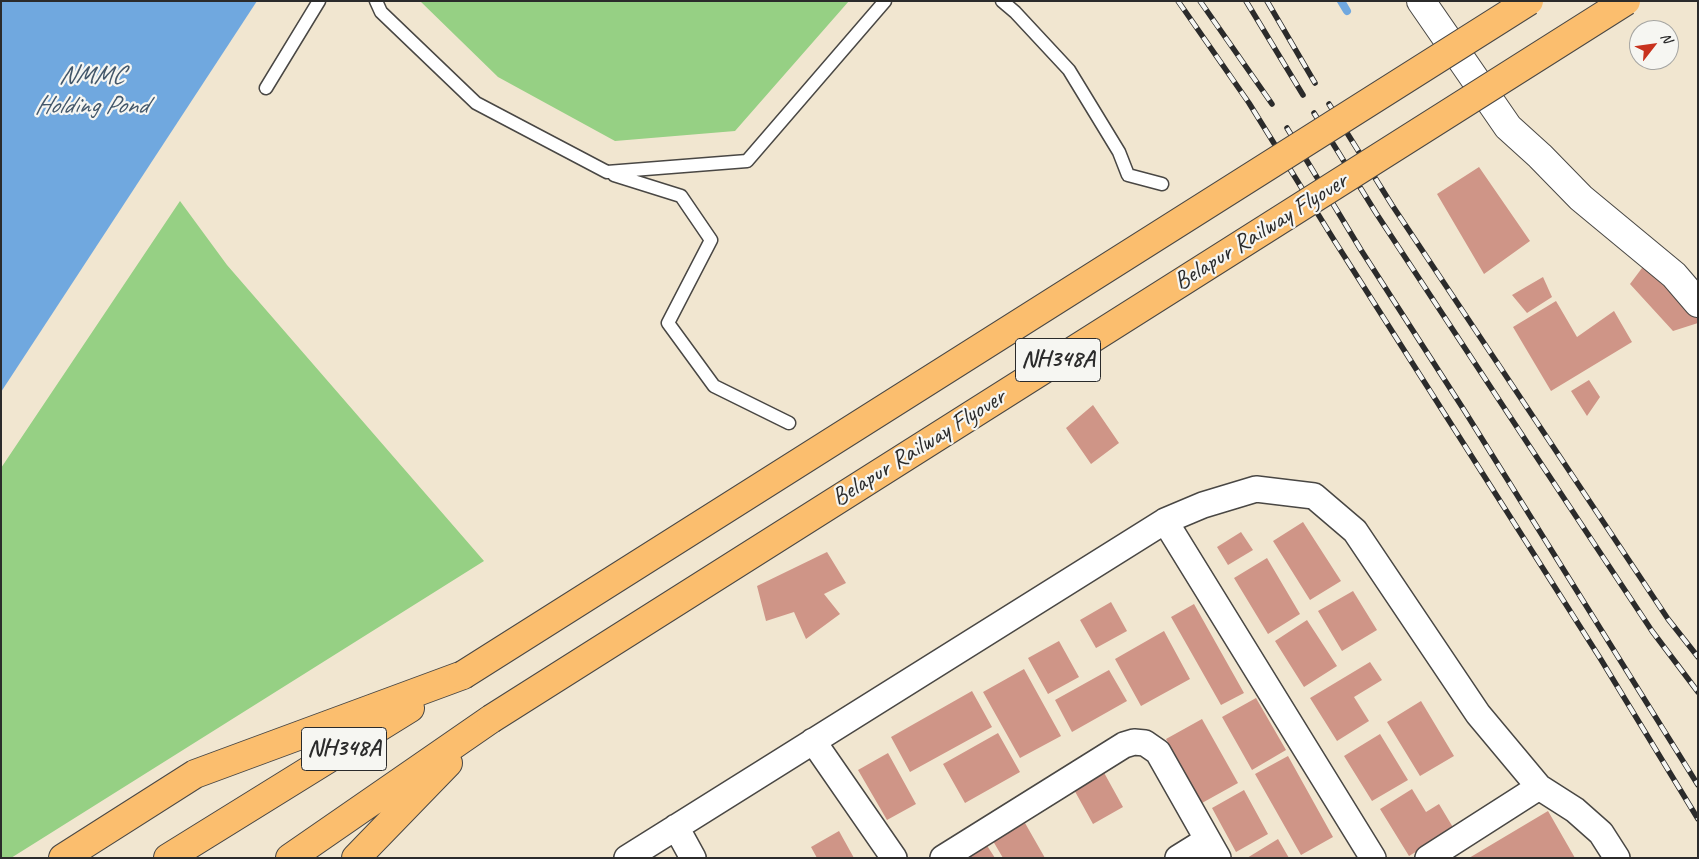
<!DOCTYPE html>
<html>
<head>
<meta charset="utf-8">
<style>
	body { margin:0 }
	#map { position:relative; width:1699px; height:859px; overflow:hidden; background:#f1e6d0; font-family:Caveat,sans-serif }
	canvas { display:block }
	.frame { position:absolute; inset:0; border:2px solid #2b2b2b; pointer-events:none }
	.north { position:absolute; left:1629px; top:20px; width:50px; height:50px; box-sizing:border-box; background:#f6f6f2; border:1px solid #a5a5a2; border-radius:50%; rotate:60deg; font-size:14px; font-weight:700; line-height:20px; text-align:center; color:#2b2b2b }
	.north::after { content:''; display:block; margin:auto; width:18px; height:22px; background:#c8321e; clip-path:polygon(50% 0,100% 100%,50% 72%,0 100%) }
</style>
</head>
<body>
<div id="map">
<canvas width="1699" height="859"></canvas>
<div class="frame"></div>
<div class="north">N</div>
</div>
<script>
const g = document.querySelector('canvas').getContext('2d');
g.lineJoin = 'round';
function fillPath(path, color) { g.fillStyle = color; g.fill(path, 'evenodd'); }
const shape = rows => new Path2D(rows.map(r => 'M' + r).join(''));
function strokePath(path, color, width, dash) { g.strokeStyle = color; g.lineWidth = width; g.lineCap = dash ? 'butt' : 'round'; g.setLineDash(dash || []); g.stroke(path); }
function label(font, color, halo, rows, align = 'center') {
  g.font = font + ' Caveat,sans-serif'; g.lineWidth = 4.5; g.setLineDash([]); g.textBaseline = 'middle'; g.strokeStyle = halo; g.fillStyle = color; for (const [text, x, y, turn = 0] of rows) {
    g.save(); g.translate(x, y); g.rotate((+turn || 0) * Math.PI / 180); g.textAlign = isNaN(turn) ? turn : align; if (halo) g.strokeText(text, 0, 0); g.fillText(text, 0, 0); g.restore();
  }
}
fillPath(shape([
	[420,1,849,1,735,131,615,141,498,77],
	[180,201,227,265,484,561,11,858,1,858,1,468]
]), '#96d084');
fillPath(shape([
	[1,1,257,1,1,392]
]), '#70a8df');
strokePath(shape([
	[1341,1,1347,11]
]), '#70a8df', 8);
fillPath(shape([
	[1479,167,1530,241,1484,274,1437,194],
	[1651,256,1698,305,1698,323,1673,331,1630,284],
	[1543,277,1552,297,1527,313,1512,295],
	[1556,301,1577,337,1614,311,1632,342,1551,391,1513,327],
	[1589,380,1600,397,1587,416,1571,391],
	[1093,405,1119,443,1091,464,1066,428],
	[1303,522,1341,581,1310,600,1273,541],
	[1241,532,1253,550,1228,565,1217,547],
	[827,552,846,583,824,594,840,614,806,639,794,612,766,621,757,586],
	[1267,558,1300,614,1268,634,1234,578],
	[1353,591,1377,630,1342,651,1318,611],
	[1111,602,1127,631,1096,648,1080,620],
	[1194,604,1244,693,1221,705,1171,617],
	[1307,620,1337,666,1304,687,1275,641],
	[1164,631,1190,679,1141,706,1115,659],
	[1059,641,1079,677,1048,694,1028,658],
	[1370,662,1382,680,1354,697,1369,721,1337,741,1310,698],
	[1024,669,1061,736,1020,758,983,692],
	[1109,670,1127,701,1072,732,1055,700],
	[972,691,992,727,910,772,891,737],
	[1256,698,1286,750,1252,770,1222,717],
	[1421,701,1454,756,1420,776,1387,722],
	[1202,719,1238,783,1202,803,1166,739],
	[998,733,1020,772,965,803,943,764],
	[1380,734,1408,780,1372,801,1344,756],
	[888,753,916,804,887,820,858,770],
	[1288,756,1333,837,1301,855,1255,774],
	[1102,769,1123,807,1093,824,1072,786],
	[1412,789,1426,812,1439,804,1454,829,1409,856,1380,809],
	[1244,790,1268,834,1236,852,1212,808],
	[1548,811,1575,858,1469,858],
	[1025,823,1045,858,1003,858,993,841],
	[839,831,854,858,817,858,811,847],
	[1278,839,1289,858,1247,858],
	[986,844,995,858,964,858]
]), '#cf9587');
const service = shape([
	[376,1,381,12,476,103,607,172,747,161,885,1],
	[1002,1,1015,12,1069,70,1119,152,1128,175,1162,184],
	[266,88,319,1],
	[614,175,681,196,711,240,668,323,714,386,789,423]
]);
const minor = shape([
	[1165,521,1373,858],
	[813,741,894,858],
	[676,827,693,858],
	[627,858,1165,521,1203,505,1256,489,1314,496,1355,531,1478,714,1539,787,1575,810,1601,833,1617,858],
	[943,858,1124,745,1134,742,1145,743,1158,752,1218,858],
	[1178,858,1207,840],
	[1428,858,1539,787]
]);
const tertiary = shape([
	[1421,1,1508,127,1540,156,1581,198,1674,275,1698,303]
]);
const trunk = shape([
	[63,858,195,774,463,675],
	[168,858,410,708],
	[290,858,491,719],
	[356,858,448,763]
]);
strokePath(service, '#494744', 15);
strokePath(minor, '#494744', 28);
strokePath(tertiary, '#494744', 30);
strokePath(trunk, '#494744', 30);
strokePath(service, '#fff', 12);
strokePath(minor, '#fff', 25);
strokePath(tertiary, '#fff', 28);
strokePath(trunk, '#fbbe6e', 28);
const rail = shape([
	[1178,1,1249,103,1334,240,1600,658,1698,819],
	[1200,1,1272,104],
	[1246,1,1303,95],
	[1267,1,1315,83],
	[1329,104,1392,205,1668,619,1698,657],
	[1314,113,1376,213,1530,447,1652,631,1698,692],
	[1287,128,1361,250,1464,410,1698,785]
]);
strokePath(rail, '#2b2b2b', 5.5);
strokePath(rail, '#f6f6f2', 4, [11]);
const trunkBridge = shape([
	[463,675,1529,1],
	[491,719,1626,1]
]);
strokePath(trunkBridge, '#494744', 30, []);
strokePath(trunkBridge, '#fbbe6e', 28);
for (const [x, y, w] of [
	[1058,360,85],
	[344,749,85]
]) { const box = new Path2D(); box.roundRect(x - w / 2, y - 21.5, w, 43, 4); g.fillStyle = '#f6f6f2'; g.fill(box); strokePath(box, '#2b2b2b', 1); }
label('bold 24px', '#2b2b2b', null, [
	["NH348A",1058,360],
	["NH348A",344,749]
]);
label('25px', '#2b2b2b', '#f6f6f2', [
	["Belapur Railway Flyover",1261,232,-32],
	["Belapur Railway Flyover",919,448,-32]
]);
label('italic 26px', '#43576a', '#f6f6f2', [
	["NMMC",91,76],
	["Holding Pond",91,106]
]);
</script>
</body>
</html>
